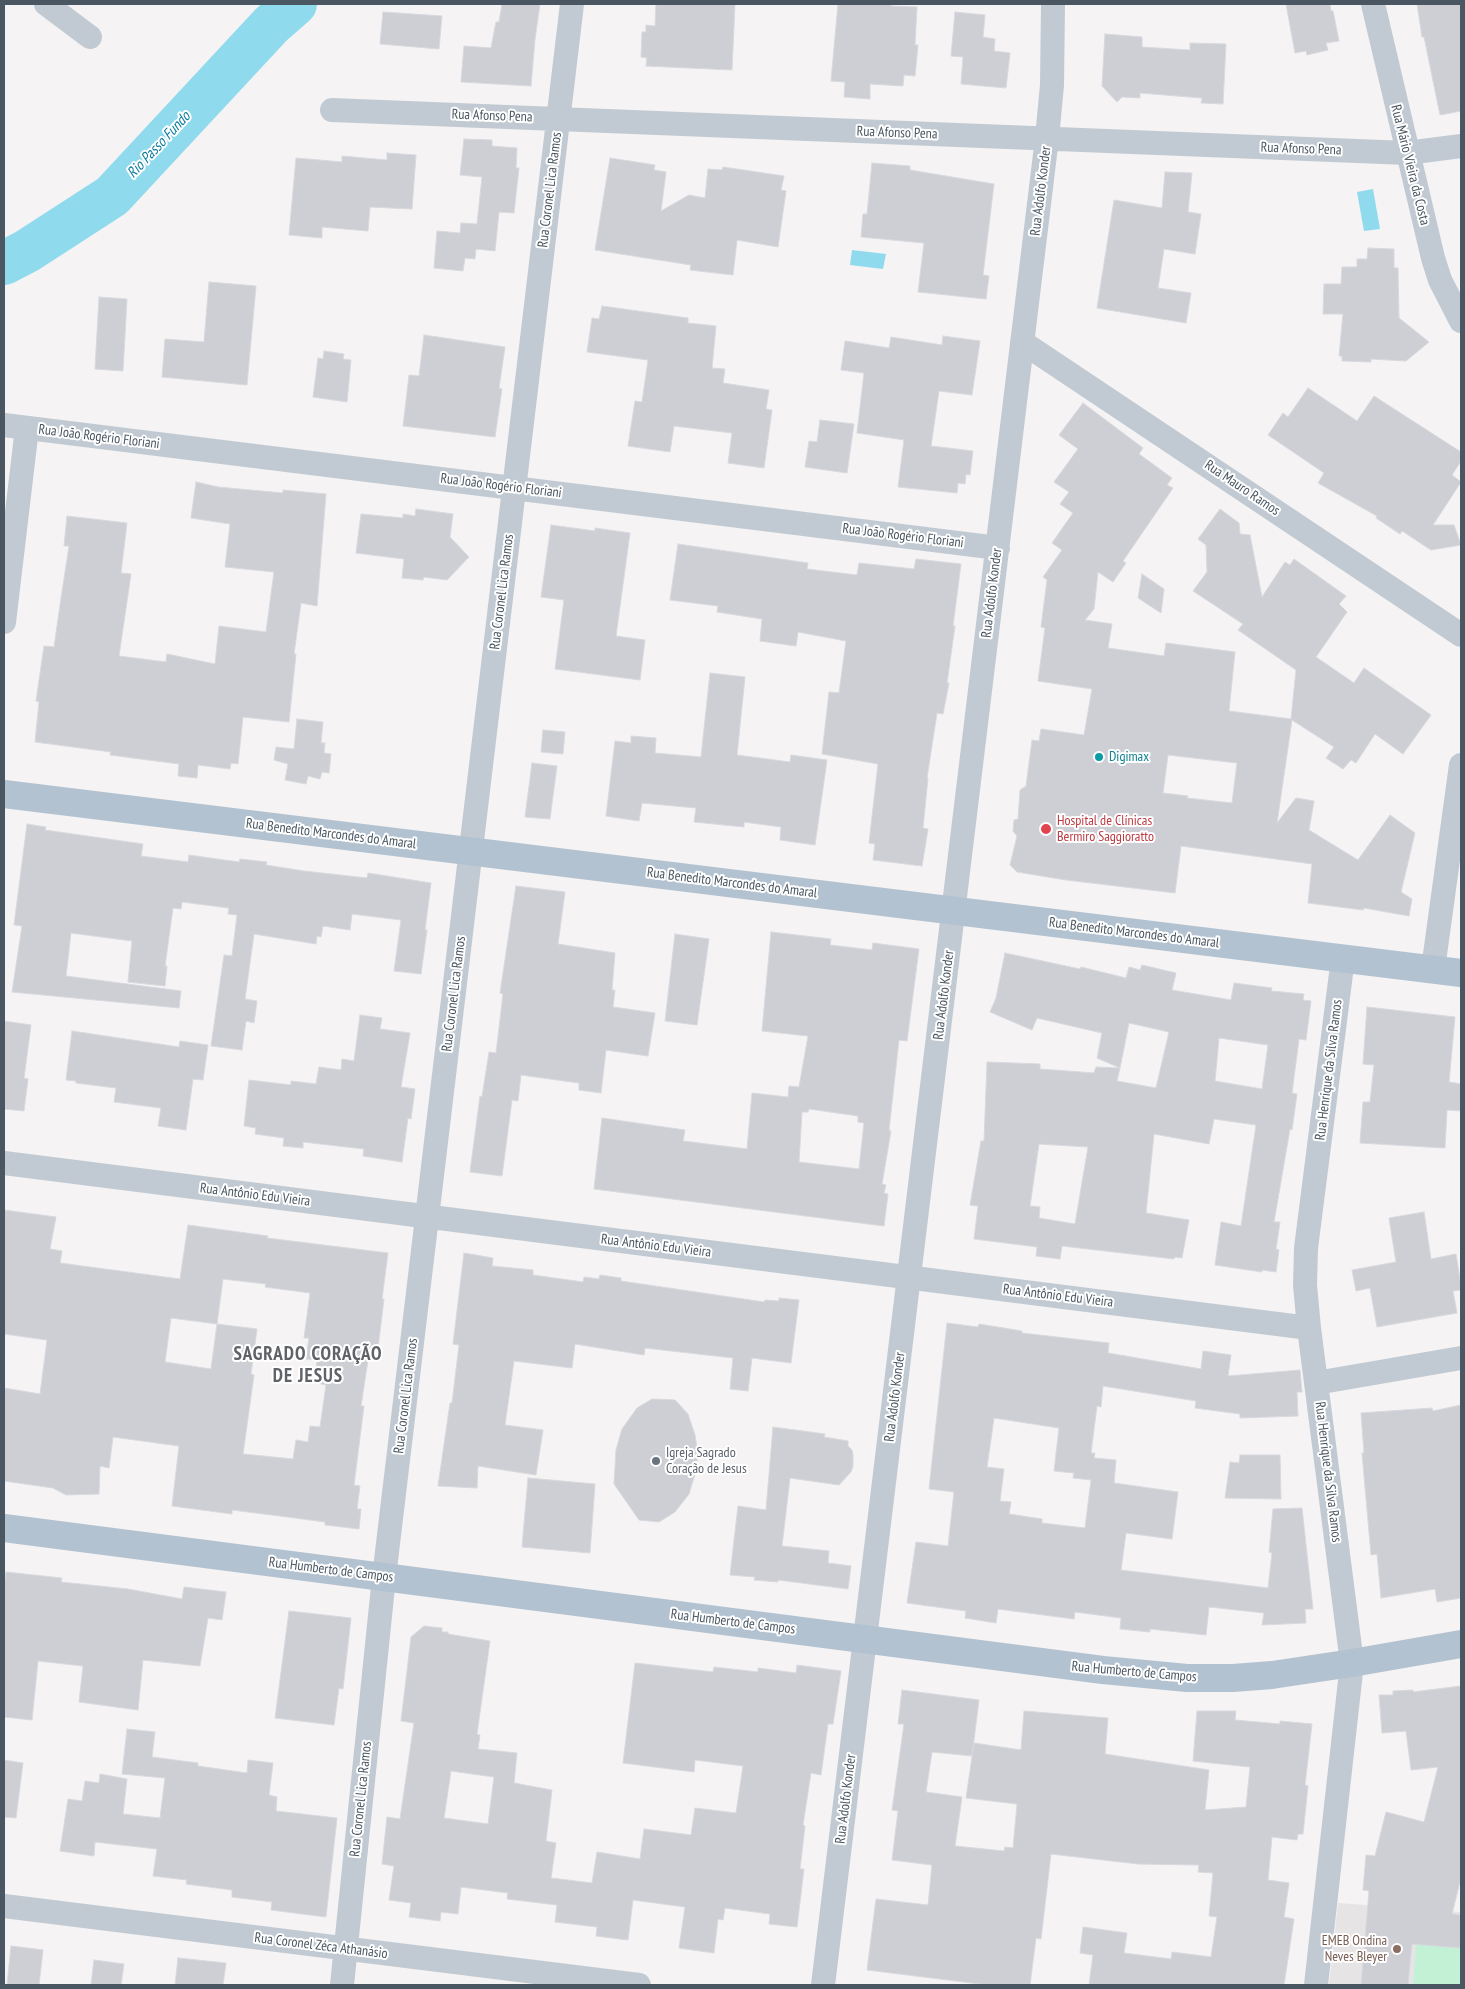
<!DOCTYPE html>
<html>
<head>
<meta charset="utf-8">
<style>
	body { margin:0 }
	#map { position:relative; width:1465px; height:1989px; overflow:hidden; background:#f5f3f3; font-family:"PT Sans Narrow",sans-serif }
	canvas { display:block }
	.frame { position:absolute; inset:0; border:5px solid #4a5661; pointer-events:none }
</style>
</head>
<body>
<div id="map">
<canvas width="1465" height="1989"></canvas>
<div class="frame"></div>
</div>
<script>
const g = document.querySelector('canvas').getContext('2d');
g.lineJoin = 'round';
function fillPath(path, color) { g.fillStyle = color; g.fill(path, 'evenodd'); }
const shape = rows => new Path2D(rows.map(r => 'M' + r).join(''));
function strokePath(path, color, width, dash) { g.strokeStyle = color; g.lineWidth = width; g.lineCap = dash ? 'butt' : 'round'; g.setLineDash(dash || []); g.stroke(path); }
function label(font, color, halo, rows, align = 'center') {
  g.font = font + ' "PT Sans Narrow",sans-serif'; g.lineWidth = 4; g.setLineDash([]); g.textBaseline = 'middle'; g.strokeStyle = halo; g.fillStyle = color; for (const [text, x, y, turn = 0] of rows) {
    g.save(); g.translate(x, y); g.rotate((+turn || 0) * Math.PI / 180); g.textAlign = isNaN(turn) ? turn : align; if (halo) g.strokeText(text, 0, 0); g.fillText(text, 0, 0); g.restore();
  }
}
fillPath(shape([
	[1338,1903,1461,1912,1461,1985,1329,1985]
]), '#e6e4e5');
fillPath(shape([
	[1416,1944,1461,1947,1461,1985,1413,1985]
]), '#c3f1d5');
fillPath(shape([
	[1373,189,1380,229,1364,231,1357,192],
	[852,250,886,254,883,269,850,265]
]), '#90daee');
strokePath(shape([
	[4,263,27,251,112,196,271,25,295,4]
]), '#90daee', 44);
const building = shape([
	[502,4,540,4,535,39,531,86,461,82,464,46,491,48,496,22,499,22,502,4],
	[656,4,735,4,732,70,646,66,647,58,641,57,642,32,646,32,646,25,655,26,656,4],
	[838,4,891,4,891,6,917,7,915,45,918,45,915,76,904,75,903,86,870,84,870,99,844,97,845,82,831,81,838,4],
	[1286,4,1330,4,1331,11,1333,11,1339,41,1326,43,1328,50,1307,55,1306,51,1295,53,1286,4],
	[1417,4,1461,4,1461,111,1440,115,1424,37,1422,37,1417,4],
	[383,12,442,16,439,49,380,44,383,12],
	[955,12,985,15,983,37,995,39,994,51,1010,53,1006,88,961,84,963,57,951,56,955,12],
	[1105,34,1142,37,1142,47,1190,50,1190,43,1226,44,1223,104,1201,103,1202,98,1140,93,1140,98,1122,97,1117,102,1102,86,1105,34],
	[464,139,492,140,492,146,517,148,516,168,519,168,514,213,499,212,495,251,476,249,475,259,465,258,463,271,434,268,437,231,460,233,461,223,477,224,482,177,460,175,464,139],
	[387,153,416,155,412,209,370,207,368,231,322,227,322,238,289,235,296,158,342,162,342,156,387,160,387,153],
	[610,158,655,165,654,170,666,172,661,211,689,195,705,198,708,169,722,170,723,167,784,176,781,190,786,191,778,247,737,240,733,275,690,270,691,265,595,250,610,158],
	[872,163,910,166,910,170,994,184,983,275,989,276,986,299,918,292,924,243,861,237,863,214,867,214,872,163],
	[1165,172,1192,173,1188,212,1201,214,1195,254,1164,249,1158,288,1191,293,1186,323,1097,308,1114,200,1162,208,1165,172],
	[1368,248,1394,249,1394,268,1398,268,1399,318,1429,342,1406,361,1371,359,1371,362,1342,361,1342,356,1339,356,1343,314,1323,314,1324,284,1341,284,1342,267,1357,267,1357,259,1367,259,1368,248],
	[209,282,256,286,247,385,162,377,165,339,204,342,209,282],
	[99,297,127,299,123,371,95,369,99,297],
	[602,306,688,318,688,323,716,326,712,368,725,369,723,383,769,390,766,409,772,410,764,468,728,463,732,433,674,426,670,452,628,446,635,401,642,402,648,360,587,352,592,318,599,319,602,306],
	[424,335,505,347,499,388,502,389,495,437,403,426,409,375,419,376,424,335],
	[943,336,980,341,972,395,939,391,931,446,973,451,970,475,966,474,965,484,958,483,957,493,898,487,904,440,857,433,864,373,841,370,845,341,889,348,891,337,942,345,943,336],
	[324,351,344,354,343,359,351,360,347,402,313,397,318,358,323,359,324,351],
	[1308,388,1357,421,1374,396,1461,452,1461,461,1452,475,1461,482,1433,525,1454,525,1461,545,1431,550,1402,531,1400,534,1376,518,1377,516,1318,483,1324,473,1268,435,1283,413,1288,417,1308,388],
	[1083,403,1143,448,1139,454,1172,478,1167,485,1173,488,1123,561,1126,563,1113,582,1098,572,1094,609,1085,620,1112,624,1108,648,1164,656,1166,643,1235,652,1229,711,1291,719,1296,670,1238,630,1243,624,1193,591,1207,572,1206,545,1198,539,1220,509,1239,523,1240,534,1250,535,1262,597,1285,562,1290,565,1294,559,1346,596,1339,604,1347,612,1316,657,1354,683,1364,668,1431,715,1403,754,1375,734,1356,763,1351,760,1343,769,1326,758,1334,747,1292,720,1277,823,1296,798,1314,801,1309,830,1358,860,1390,815,1415,833,1401,892,1412,899,1409,916,1364,908,1363,910,1308,903,1312,864,1181,846,1175,893,1066,880,1017,872,1010,865,1017,836,1013,831,1014,820,1018,819,1020,790,1026,786,1032,740,1039,741,1041,729,1084,735,1092,689,1038,681,1045,628,1041,627,1047,580,1043,577,1062,550,1052,543,1073,513,1060,504,1069,492,1054,482,1078,449,1059,435,1083,403],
	[1168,755,1237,763,1232,803,1187,798,1188,796,1163,793,1168,755],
	[820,420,854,424,847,473,805,467,809,441,817,442,820,420],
	[196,482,218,487,283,493,283,490,326,494,317,606,301,603,294,654,296,654,289,722,243,717,238,764,231,763,230,769,198,765,197,778,178,776,179,764,110,755,111,752,35,742,39,702,36,701,44,646,54,647,60,605,69,546,64,546,67,516,127,523,121,573,131,574,119,656,166,662,167,654,215,664,219,626,266,632,274,572,225,567,230,524,191,518,196,482],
	[416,509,453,514,450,537,469,557,447,580,424,577,423,580,402,578,404,559,356,553,361,514,403,518,403,514,415,516,416,509],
	[551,525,595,531,595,528,630,533,616,636,645,640,640,680,555,669,564,600,541,597,551,525],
	[678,544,808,563,807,569,857,575,859,563,914,569,916,559,961,564,953,626,955,626,947,683,949,683,943,714,937,713,927,778,928,778,923,828,928,829,922,866,873,860,875,844,869,843,878,764,822,754,829,692,839,693,846,641,798,632,796,646,760,641,762,619,717,612,718,606,670,600,678,544],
	[1142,574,1164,589,1161,613,1138,598,1142,574],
	[710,673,745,677,737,755,790,762,791,755,827,760,815,845,780,840,781,827,744,822,744,827,694,822,696,808,642,803,639,821,606,816,615,741,631,743,631,736,656,738,655,753,701,757,710,673],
	[297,719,323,722,321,743,325,743,324,753,331,754,329,773,322,772,320,779,308,776,306,784,285,780,288,764,274,760,276,747,294,749,297,719],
	[543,730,565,732,563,754,541,752,543,730],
	[532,763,557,766,550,819,525,817,532,763],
	[27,824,46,827,45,830,143,844,141,856,188,862,189,855,239,862,240,859,267,862,266,865,304,871,367,878,368,873,431,883,425,930,427,930,421,974,394,971,401,920,352,914,350,930,323,926,321,937,317,936,316,944,254,934,245,999,257,1001,254,1023,246,1021,242,1050,211,1046,224,955,232,956,237,915,228,914,229,908,182,902,181,909,173,908,165,966,167,966,165,986,128,982,132,941,71,933,66,976,181,991,179,1008,12,992,22,926,14,925,27,824],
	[516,886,565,892,558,944,615,953,612,990,615,990,613,1007,655,1013,648,1056,606,1050,601,1093,579,1090,579,1083,521,1075,518,1101,512,1100,502,1176,470,1172,480,1096,482,1097,489,1052,496,1053,503,994,500,993,516,886],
	[771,932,831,939,830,945,872,950,873,943,919,949,907,1041,899,1040,889,1130,891,1131,882,1184,886,1185,884,1193,888,1194,884,1226,594,1189,602,1118,685,1130,683,1141,747,1149,752,1093,788,1097,789,1086,799,1087,808,1036,762,1031,771,932],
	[809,1109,858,1116,858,1122,864,1123,859,1169,799,1162,802,1112,808,1112,809,1109],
	[675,934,709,939,697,1025,665,1021,675,934],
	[1005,953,1080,969,1081,967,1126,978,1129,967,1140,970,1142,965,1176,973,1172,990,1231,1000,1234,983,1272,988,1271,991,1304,994,1303,1000,1311,1001,1306,1040,1299,1039,1292,1093,1297,1094,1292,1130,1290,1129,1274,1222,1280,1222,1276,1249,1279,1250,1276,1272,1262,1270,1262,1272,1215,1265,1221,1222,1241,1226,1256,1125,1214,1119,1209,1144,1154,1134,1146,1213,1189,1220,1182,1258,1175,1257,1174,1259,1062,1246,1060,1259,1036,1256,1037,1247,974,1239,978,1206,970,1205,981,1141,984,1141,987,1062,1040,1064,1040,1069,1094,1073,1096,1067,1120,1068,1117,1081,1156,1088,1169,1032,1129,1023,1120,1068,1097,1058,1102,1033,1037,1018,1032,1030,990,1012,996,998,1005,953],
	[1219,1038,1268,1045,1262,1089,1215,1081,1219,1038],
	[1039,1144,1088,1147,1075,1224,1039,1218,1040,1207,1030,1206,1039,1144],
	[1367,1007,1455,1017,1449,1082,1461,1084,1461,1111,1447,1110,1445,1148,1360,1143,1363,1102,1370,1102,1374,1065,1363,1064,1367,1007],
	[360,1015,382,1018,380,1029,410,1033,401,1087,415,1089,411,1119,408,1118,402,1162,363,1156,364,1149,303,1142,303,1148,283,1146,284,1138,255,1134,256,1128,244,1126,249,1080,291,1085,291,1081,316,1084,319,1067,341,1070,342,1059,354,1061,360,1015],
	[4,1021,31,1025,24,1078,28,1079,24,1111,4,1109,4,1021],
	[72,1031,179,1047,180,1041,208,1045,203,1080,193,1079,186,1130,158,1126,161,1108,114,1102,116,1088,76,1083,76,1081,66,1080,72,1031],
	[4,1210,56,1217,50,1249,62,1251,60,1263,180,1279,188,1225,268,1236,267,1238,388,1253,382,1299,384,1299,378,1348,370,1347,361,1406,364,1406,354,1485,360,1486,357,1509,361,1509,359,1529,325,1525,325,1522,280,1516,232,1510,232,1514,172,1506,179,1446,113,1437,109,1468,100,1466,99,1494,66,1495,53,1488,4,1481,4,1388,40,1394,47,1340,4,1334,4,1210],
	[223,1279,266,1284,265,1287,310,1293,304,1338,309,1338,306,1359,317,1360,316,1369,319,1370,317,1383,326,1385,320,1427,310,1426,308,1442,296,1440,293,1459,243,1454,254,1375,251,1374,257,1329,217,1324,223,1279],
	[171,1318,217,1324,211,1369,165,1362,171,1318],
	[1424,1212,1431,1259,1456,1254,1461,1286,1461,1290,1453,1291,1457,1313,1377,1327,1370,1288,1356,1291,1352,1270,1396,1262,1389,1218,1424,1212],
	[464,1253,493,1258,492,1266,533,1270,533,1275,583,1282,584,1277,599,1279,600,1275,621,1278,621,1281,764,1302,765,1300,779,1301,779,1298,799,1300,791,1363,752,1358,748,1391,730,1389,733,1358,645,1348,644,1355,575,1344,572,1368,514,1361,505,1425,543,1430,536,1475,478,1466,477,1488,438,1486,450,1403,452,1403,459,1345,453,1344,464,1253],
	[947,1323,978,1327,979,1324,1022,1331,1022,1333,1109,1343,1108,1353,1201,1369,1203,1351,1231,1355,1228,1376,1300,1370,1302,1392,1297,1392,1298,1416,1240,1418,1240,1414,1195,1408,1196,1401,1103,1386,1101,1407,1097,1406,1091,1453,1095,1453,1094,1458,1116,1460,1114,1483,1178,1492,1172,1539,1126,1533,1121,1570,1268,1588,1272,1553,1269,1552,1273,1509,1302,1508,1313,1609,1305,1609,1306,1623,1262,1625,1264,1613,1209,1607,1206,1635,1150,1629,1150,1632,1120,1629,1121,1618,1075,1612,1074,1619,998,1609,996,1623,965,1618,966,1611,907,1603,916,1542,948,1546,954,1492,929,1489,947,1323],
	[994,1418,1059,1428,1054,1471,1074,1473,1073,1478,1091,1480,1085,1528,1042,1523,1042,1519,1009,1514,1011,1502,1000,1501,1004,1469,987,1467,994,1418],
	[652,1399,675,1400,688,1414,695,1435,698,1454,695,1474,689,1494,675,1512,659,1522,639,1520,614,1484,616,1450,622,1429,637,1408,652,1399],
	[1461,1405,1461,1598,1437,1602,1435,1589,1381,1598,1377,1554,1371,1555,1362,1453,1364,1453,1361,1413,1432,1408,1433,1411,1461,1405],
	[773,1427,825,1434,824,1437,848,1441,848,1446,852,1450,853,1455,853,1466,851,1472,839,1485,790,1478,782,1546,829,1551,828,1563,851,1566,848,1589,778,1580,778,1582,754,1580,755,1577,730,1575,738,1506,766,1510,773,1427],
	[1240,1455,1280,1455,1281,1499,1225,1498,1230,1462,1239,1463,1240,1455],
	[528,1478,595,1484,590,1553,522,1547,528,1478],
	[6,1572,62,1578,61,1582,128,1589,182,1599,184,1587,226,1592,222,1620,208,1618,200,1666,143,1660,138,1710,79,1702,83,1666,38,1661,32,1720,4,1717,4,1587,6,1572],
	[289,1611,351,1618,343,1689,339,1688,334,1725,275,1718,289,1611],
	[424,1626,442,1628,442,1632,448,1632,448,1634,490,1641,477,1734,480,1735,478,1749,517,1753,514,1783,552,1790,546,1841,556,1843,551,1878,592,1883,597,1852,640,1859,644,1829,691,1835,695,1808,736,1813,743,1766,695,1760,694,1772,623,1763,635,1663,713,1672,714,1667,758,1672,758,1668,796,1673,797,1665,841,1671,833,1724,828,1724,821,1775,811,1773,803,1825,805,1826,800,1869,804,1869,797,1927,769,1924,770,1914,725,1908,723,1920,718,1919,714,1953,679,1948,685,1907,633,1900,628,1940,596,1936,597,1927,555,1922,557,1905,507,1899,508,1893,461,1887,458,1914,441,1912,440,1921,409,1917,411,1903,389,1900,394,1866,382,1864,387,1817,400,1819,414,1723,401,1721,411,1637,424,1626],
	[451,1771,494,1777,488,1824,444,1818,451,1771],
	[1461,1686,1461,1878,1452,1914,1461,1915,1461,1948,1412,1944,1408,1985,1361,1985,1369,1891,1363,1890,1366,1855,1375,1856,1386,1812,1424,1822,1438,1767,1411,1770,1406,1731,1382,1733,1379,1695,1393,1695,1393,1691,1413,1690,1413,1692,1461,1686],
	[902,1690,979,1700,972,1756,932,1752,926,1792,962,1797,955,1846,1004,1851,1005,1847,1013,1848,1017,1804,966,1798,974,1743,1021,1750,1024,1711,1108,1718,1105,1754,1209,1770,1205,1810,1246,1807,1250,1767,1193,1761,1197,1711,1236,1711,1235,1720,1280,1724,1280,1721,1312,1724,1305,1785,1308,1786,1303,1834,1298,1834,1297,1840,1272,1837,1268,1880,1289,1883,1284,1917,1294,1919,1284,1985,1089,1985,1093,1955,1080,1953,1083,1927,1127,1933,1124,1953,1171,1959,1172,1952,1211,1957,1217,1917,1209,1916,1213,1873,1198,1872,1199,1865,1138,1864,1051,1854,1041,1939,1036,1938,1030,1985,988,1985,867,1970,876,1899,928,1905,932,1865,892,1860,898,1811,892,1810,904,1724,898,1724,902,1690],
	[127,1729,155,1732,152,1757,198,1763,198,1766,247,1773,248,1760,273,1763,269,1795,277,1797,276,1811,337,1818,326,1917,271,1910,272,1902,232,1897,232,1890,186,1884,187,1880,153,1876,157,1849,95,1842,94,1856,60,1851,68,1799,82,1801,85,1781,99,1783,100,1774,127,1779,123,1814,160,1818,165,1778,122,1774,127,1729],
	[4,1760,23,1763,16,1818,4,1817,4,1760],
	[11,1946,43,1950,39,1985,7,1985,11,1946],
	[178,1958,226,1963,223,1985,175,1985,178,1958],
	[94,1960,124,1964,121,1985,91,1985,94,1960]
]);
fillPath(building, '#cdcfd5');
strokePath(building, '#d7d9de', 1);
strokePath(shape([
	[46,4,90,37],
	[1373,4,1433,258,1440,280,1461,321],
	[332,110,1407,153,1461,146],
	[1022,342,1461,635],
	[4,425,998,548],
	[4,622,27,428],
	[1433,969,1461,765],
	[4,1163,1309,1328],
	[1316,1383,1461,1358],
	[4,1906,639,1985],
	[342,1985,384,1577,572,4],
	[823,1985,1047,138,1052,85,1053,4],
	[1316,1985,1352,1663,1309,1328,1305,1285,1306,1248,1343,958]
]), '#c1cad2', 24);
strokePath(shape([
	[4,794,1461,973],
	[4,1528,1103,1670,1187,1678,1233,1678,1272,1675,1352,1663,1461,1644]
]), '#b3c2d1', 28);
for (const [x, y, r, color] of [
	[1099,757,5,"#0f9aa8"],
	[1046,829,6,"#e0444e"],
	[656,1461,5,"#6b7280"],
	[1397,1949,5,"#8d6e63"]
]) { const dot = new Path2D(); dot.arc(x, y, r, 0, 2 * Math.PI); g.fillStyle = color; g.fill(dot); strokePath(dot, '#fff', 2); }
label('14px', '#4a5661', '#fff', [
	["Rua Afonso Pena",492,116,2],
	["Rua Afonso Pena",897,133,2],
	["Rua Afonso Pena",1301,149,2],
	["Rua Mário Vieira da Costa",1410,165,76],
	["Rua Coronel Lica Ramos",550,190,-83],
	["Rua Adolfo Konder",1041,191,-83],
	["Rua João Rogério Floriani",99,437,7],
	["Rua João Rogério Floriani",501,486,7],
	["Rua Mauro Ramos",1242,488,34],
	["Rua João Rogério Floriani",903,536,7],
	["Rua Coronel Lica Ramos",502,592,-83],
	["Rua Adolfo Konder",992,593,-83],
	["Rua Benedito Marcondes do Amaral",331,834,7],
	["Rua Benedito Marcondes do Amaral",732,883,7],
	["Rua Benedito Marcondes do Amaral",1134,933,7],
	["Rua Coronel Lica Ramos",454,994,-83],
	["Rua Adolfo Konder",944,995,-83],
	["Rua Henrique da Silva Ramos",1329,1070,-83],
	["Rua Antônio Edu Vieira",255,1195,7],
	["Rua Antônio Edu Vieira",656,1246,7],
	["Rua Antônio Edu Vieira",1058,1296,7],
	["Rua Coronel Lica Ramos",406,1396,-83],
	["Rua Adolfo Konder",895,1397,-83],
	["Rua Henrique da Silva Ramos",1328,1472,83],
	["Rua Humberto de Campos",331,1570,7],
	["Rua Humberto de Campos",733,1622,7],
	["Rua Humberto de Campos",1134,1672,5],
	["Rua Coronel Lica Ramos",361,1799,-84],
	["Rua Adolfo Konder",846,1799,-83],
	["Rua Coronel Zéca Athanásio",321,1946,7]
]);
label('14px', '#0d838f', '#fff', [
	["Digimax",1109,757]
], 'left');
label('14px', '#be3a42', '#fff', [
	["Hospital de Clínicas",1057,821],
	["Bermiro Saggioratto",1057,837]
], 'left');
label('14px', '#5b616d', '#fff', [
	["Igreja Sagrado",666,1453],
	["Coração de Jesus",666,1469]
], 'left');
label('14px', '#785e54', '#fff', [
	["EMEB Ondina",1387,1941],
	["Neves Bleyer",1387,1957]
], 'right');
label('italic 15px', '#0c7c9b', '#fff', [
	["Rio Passo Fundo",159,145,-47]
]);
g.letterSpacing = '1px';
label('bold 19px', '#5f6368', '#fff', [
	["SAGRADO CORAÇÃO",308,1355],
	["DE JESUS",308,1377]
]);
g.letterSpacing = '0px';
</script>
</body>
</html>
